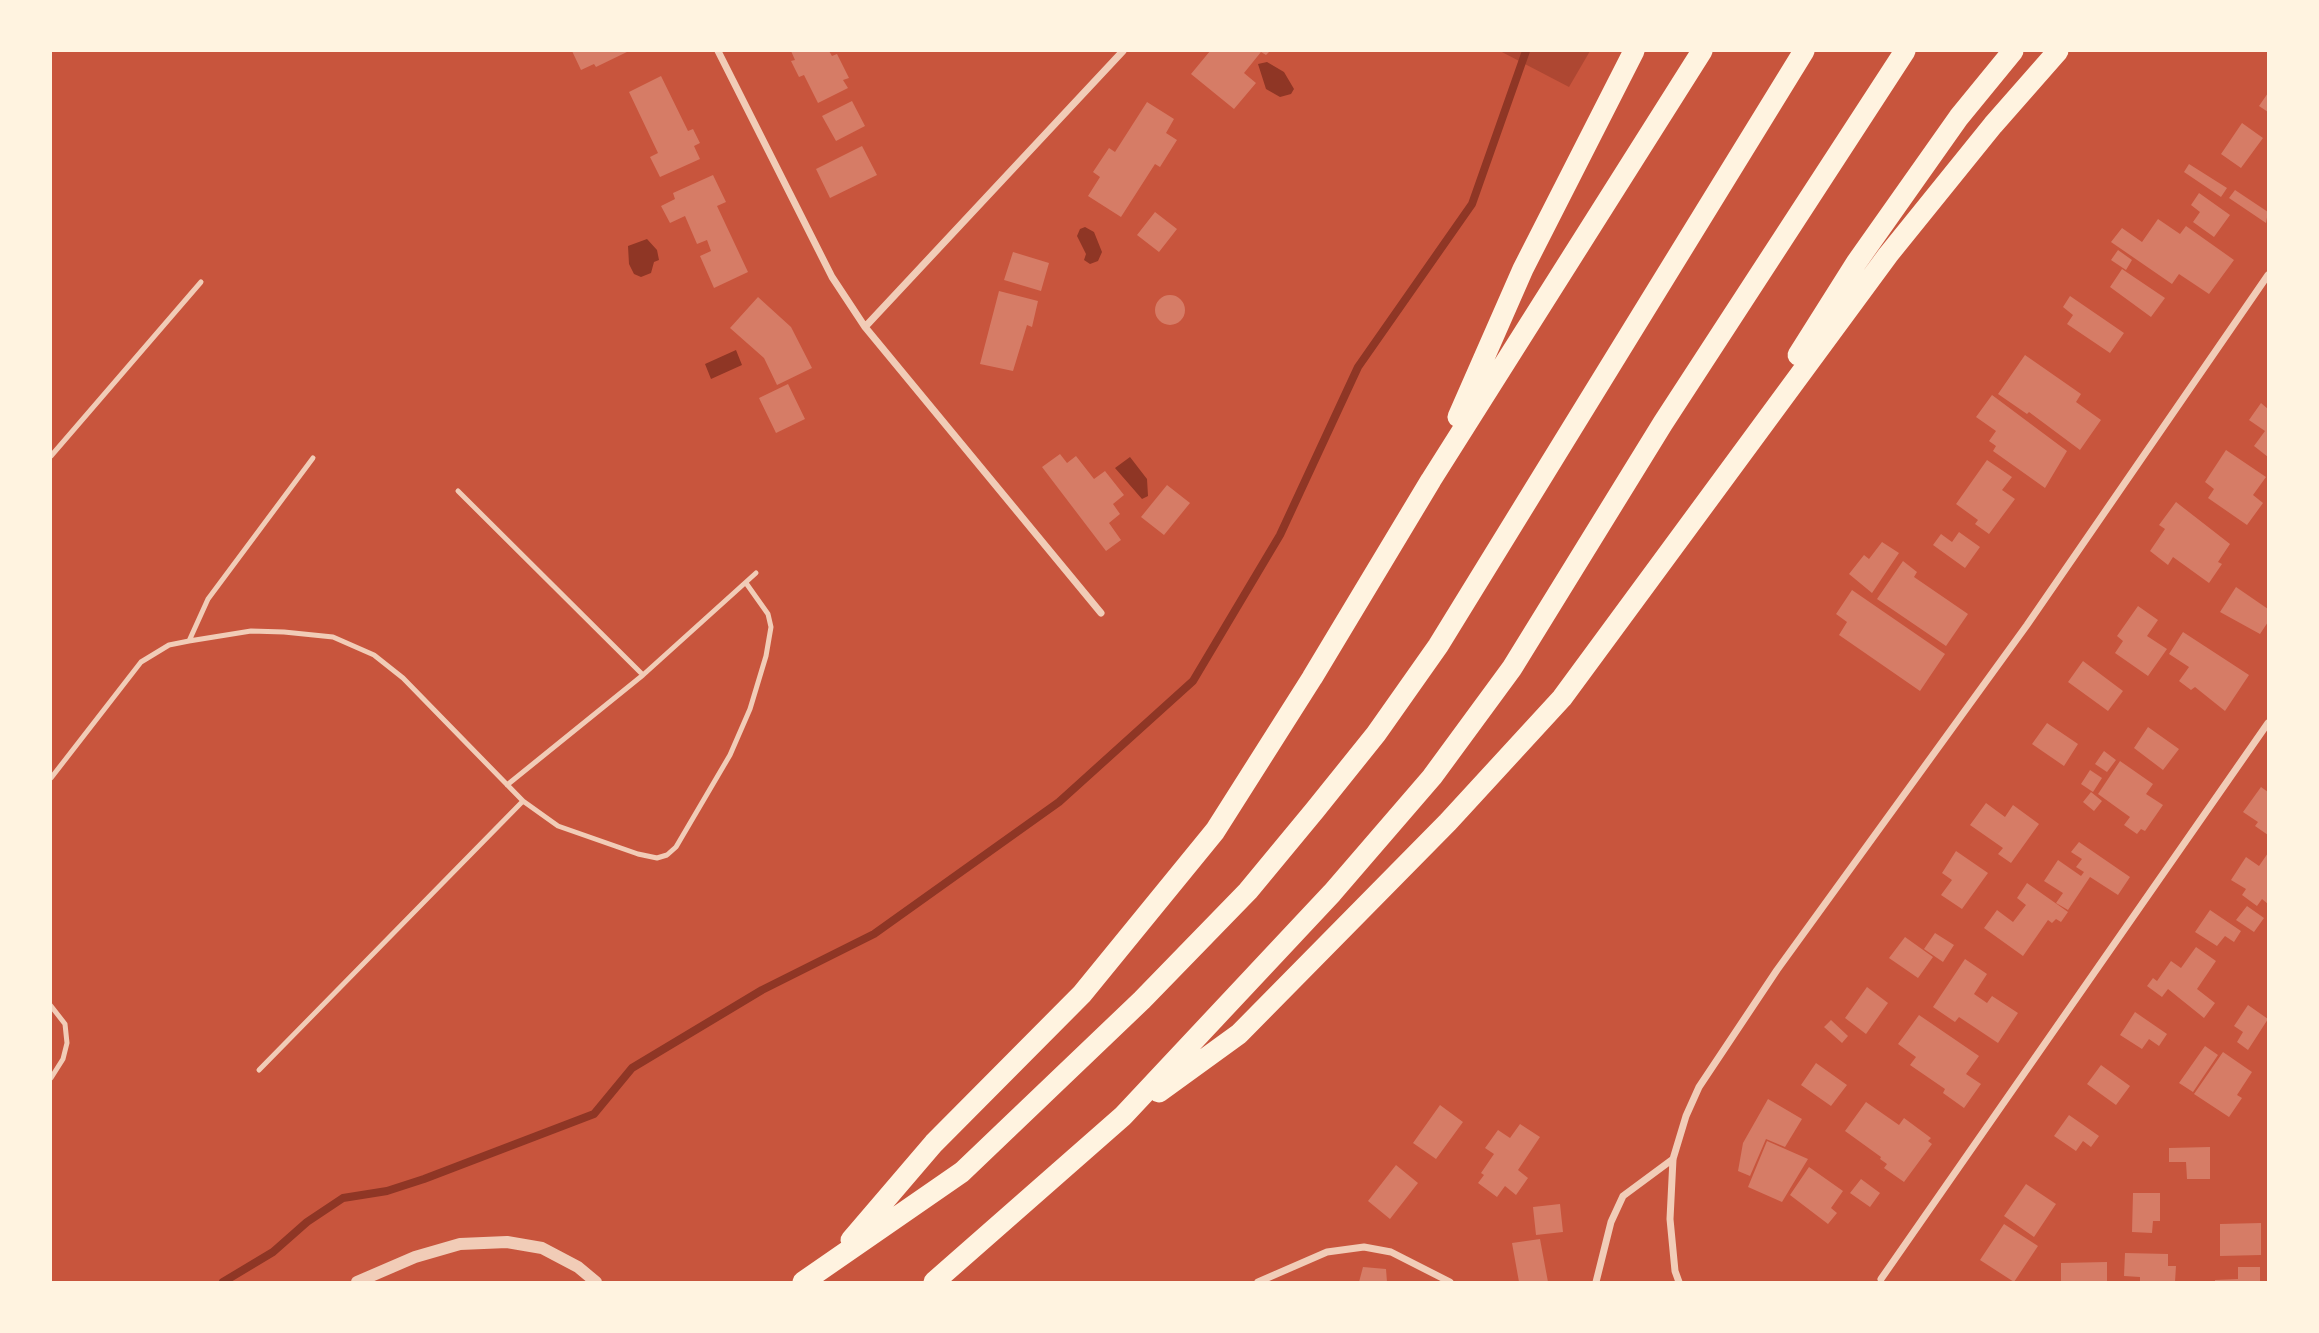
<!DOCTYPE html>
<html>
<head>
<meta charset="utf-8">
<style>
	body { margin:0 }
	#map { position:relative; width:2319px; height:1333px; overflow:hidden; background:#c8553d; font-family:Figtree,sans-serif }
	canvas { display:block }
	.frame { position:absolute; inset:0; border:52px solid #fff3e0; pointer-events:none }
</style>
</head>
<body>
<div id="map">
<canvas width="2319" height="1333"></canvas>
<div class="frame"></div>
</div>
<script>
const g = document.querySelector('canvas').getContext('2d');
g.lineJoin = 'round';
function fillPath(path, color) { g.fillStyle = color; g.fill(path, 'evenodd'); }
const shape = rows => new Path2D(rows.map(r => 'M' + r).join(''));
function strokePath(path, color, width, dash) { g.strokeStyle = color; g.lineWidth = width; g.lineCap = dash ? 'butt' : 'round'; g.setLineDash(dash || []); g.stroke(path); }
fillPath(shape([
	[1500,51,1590,51,1569,87]
]), '#ae4732');
fillPath(shape([
	[1267,62,1284,72,1294,89,1291,94,1280,97,1266,89,1258,64],
	[1085,227,1094,232,1102,252,1098,261,1090,264,1084,260,1086,254,1077,236,1080,229],
	[647,239,657,250,659,260,654,262,651,273,641,277,634,274,629,264,628,246],
	[736,350,742,365,711,379,705,364],
	[1130,457,1147,479,1148,496,1142,499,1115,468]
]), '#8f3625');
strokePath(shape([
	[223,1282,273,1252,307,1222,343,1198,387,1191,424,1179,594,1114,632,1068,762,990,874,934,1059,802,1193,681,1280,535,1358,367,1472,204,1526,51]
]), '#8f3625', 8);
fillPath(shape([
	[572,51,629,51,596,67,594,64,581,70],
	[791,51,829,51,832,56,837,54,849,78,843,80,848,88,818,103,804,75,799,77,791,61,795,60],
	[1210,51,1270,51,1266,55,1261,52,1244,73,1256,83,1234,109,1191,74],
	[661,76,688,131,693,129,700,143,694,146,700,159,660,177,650,157,658,153,629,92],
	[2268,93,2268,112,2259,106],
	[852,101,865,126,836,141,822,116],
	[1147,102,1174,119,1166,133,1177,140,1160,167,1155,164,1121,217,1088,196,1100,177,1093,172,1109,148,1115,152],
	[2242,123,2263,138,2241,168,2221,154],
	[862,146,877,175,830,198,816,169],
	[2189,164,2227,188,2221,197,2184,172],
	[713,175,726,202,717,206,748,272,714,288,700,256,711,251,707,240,697,244,685,216,670,223,661,206,675,199,673,193],
	[2235,190,2268,212,2266,223,2229,198],
	[2199,193,2230,215,2214,237,2193,222,2200,212,2191,205],
	[1155,212,1177,229,1159,252,1137,235],
	[2158,219,2180,234,2186,226,2234,260,2209,294,2179,274,2172,284,2111,242,2122,228,2142,242],
	[2118,250,2132,260,2126,270,2111,260],
	[1013,252,1049,263,1041,291,1004,280],
	[2122,269,2165,298,2151,317,2110,287],
	[999,291,1038,301,1032,327,1027,325,1013,371,980,364],
	'1155 310a15 15 0 1 1 30 0a15 15 0 1 1-30 0Z',
	[2070,296,2124,333,2110,353,2067,324,2073,315,2063,307],
	[758,297,791,327,812,368,777,385,764,358,730,328],
	[2025,355,2081,394,2076,402,2101,420,2080,450,2029,412,2027,414,1998,394],
	[788,384,805,419,776,433,759,398],
	[1992,395,2067,451,2045,488,1993,451,1996,446,1989,441,1996,431,1976,417],
	[2261,403,2268,409,2268,457,2254,446,2265,431,2249,420],
	[2226,450,2266,477,2253,495,2263,503,2247,525,2208,498,2214,489,2205,482],
	[1060,454,1067,463,1076,456,1094,479,1105,471,1124,495,1113,504,1120,514,1109,523,1121,540,1106,551,1042,467],
	[1987,460,2012,477,2002,490,2015,499,1989,534,1975,524,1978,520,1956,504],
	[1167,485,1190,503,1164,535,1141,517],
	[2176,502,2230,544,2218,562,2222,564,2209,583,2173,557,2168,565,2150,551,2165,529,2159,525],
	[1959,532,1980,547,1965,568,1933,545,1941,534,1952,542],
	[1882,542,1899,553,1872,593,1849,574,1864,555,1869,559],
	[1903,561,1917,572,1914,577,1968,614,1946,646,1877,599],
	[2236,587,2268,609,2268,622,2260,634,2220,612],
	[1852,590,1945,654,1920,691,1839,635,1847,622,1836,614],
	[2138,606,2158,620,2147,636,2167,649,2148,676,2115,653,2123,641,2117,636],
	[2183,632,2249,675,2225,711,2195,687,2191,690,2179,681,2189,667,2169,654],
	[2083,661,2123,691,2108,711,2068,682],
	[2047,723,2078,744,2064,766,2032,744],
	[2148,727,2179,749,2163,770,2134,748],
	[2104,751,2116,760,2107,772,2095,764],
	[2120,761,2153,784,2146,794,2163,805,2145,831,2141,829,2137,834,2124,825,2130,817,2098,794],
	[2090,770,2102,778,2093,792,2081,784],
	[2261,787,2268,792,2268,835,2255,826,2258,822,2243,812],
	[2091,792,2102,801,2094,811,2083,802],
	[1986,803,2005,817,2013,805,2039,824,2011,863,1998,854,2003,848,1970,825],
	[2079,842,2130,877,2118,895,2090,877,2068,910,2056,903,2063,893,2044,881,2058,860,2081,876,2084,872,2076,867,2082,859,2071,852],
	[1956,851,1988,873,1962,909,1941,895,1952,880,1942,873],
	[2268,853,2268,904,2262,899,2257,906,2242,895,2246,889,2231,880,2246,857,2259,866],
	[2027,883,2068,912,2061,922,2056,919,2052,923,2048,920,2023,956,1984,928,1997,910,2013,922,2026,905,2017,898],
	[2247,906,2264,918,2254,932,2236,920],
	[2210,910,2241,931,2234,942,2225,936,2217,946,2195,932],
	[1935,933,1954,945,1943,962,1924,949],
	[1905,937,1933,957,1918,978,1889,958],
	[2196,947,2216,961,2197,989,2215,1003,2204,1018,2168,989,2162,997,2147,986,2153,978,2157,981,2171,961,2181,968],
	[1965,959,1987,974,1974,994,1987,1003,1992,996,2018,1013,1998,1043,1959,1017,1955,1022,1933,1007],
	[1867,987,1888,1003,1866,1034,1845,1018],
	[2248,1005,2268,1019,2248,1050,2237,1042,2243,1032,2234,1026],
	[2135,1012,2167,1034,2159,1046,2149,1039,2142,1049,2120,1035],
	[1919,1015,1979,1056,1966,1074,1981,1084,1964,1108,1943,1093,1945,1089,1910,1065,1916,1057,1898,1044],
	[1831,1020,1848,1036,1842,1043,1824,1027],
	[2205,1046,2218,1055,2193,1092,2179,1083],
	[2223,1052,2252,1072,2237,1095,2242,1098,2229,1117,2194,1094],
	[1816,1063,1847,1085,1831,1106,1801,1085],
	[2101,1065,2130,1086,2116,1105,2087,1084],
	[1768,1099,1802,1119,1785,1147,1766,1139,1750,1176,1738,1171,1743,1143],
	[1866,1102,1899,1125,1904,1118,1931,1138,1928,1141,1932,1144,1904,1182,1884,1168,1887,1164,1880,1159,1881,1157,1845,1131],
	[1440,1105,1463,1122,1436,1159,1413,1143],
	[2069,1115,2099,1136,2091,1147,2083,1141,2076,1151,2054,1136],
	[1520,1124,1540,1137,1518,1170,1528,1178,1516,1195,1505,1186,1497,1197,1478,1183,1484,1175,1481,1173,1494,1154,1485,1148,1498,1130,1510,1138],
	[1767,1141,1808,1159,1782,1202,1748,1187],
	[2210,1147,2210,1179,2187,1179,2186,1162,2169,1162,2169,1148],
	[1396,1165,1418,1183,1390,1219,1368,1201],
	[1809,1167,1843,1191,1831,1208,1837,1213,1828,1224,1790,1195],
	[1861,1179,1880,1193,1870,1207,1850,1193],
	[2026,1184,2056,1204,2034,1237,2004,1216],
	[2133,1193,2160,1193,2160,1221,2153,1221,2152,1233,2132,1232],
	[1560,1204,1563,1232,1536,1235,1533,1207],
	[2261,1223,2261,1255,2220,1256,2220,1224],
	[2004,1224,2038,1246,2014,1282,1980,1260],
	[1540,1239,1548,1282,1519,1282,1512,1243],
	[2125,1253,2168,1254,2168,1266,2176,1266,2175,1282,2140,1282,2140,1277,2124,1276],
	[2107,1262,2107,1282,2061,1282,2061,1263],
	[1363,1267,1386,1269,1387,1282,1359,1282],
	[2238,1267,2260,1267,2260,1282,2215,1282,2215,1280,2238,1279]
]), '#d67c66');
strokePath(shape([
	[51,456,201,282],
	[458,491,643,675],
	[189,641,208,599,313,458],
	[51,778,141,662,169,645,189,641,251,631,284,632,333,637,374,655,403,678,523,801,259,1070],
	[507,785,643,675,756,573],
	[523,801,558,826,638,854,657,858,667,855,676,847,730,755,750,709,766,656,771,627,768,614,746,583],
	[51,1006,65,1024,67,1043,63,1059,51,1078]
]), '#f1ccb7', 5);
strokePath(shape([
	[718,51,832,277,865,327,1101,613],
	[865,327,1123,51],
	[1881,1279,2268,723],
	[1258,1282,1327,1252,1364,1247,1391,1252,1450,1282],
	[1596,1282,1611,1222,1623,1196,1673,1159],
	[1679,1282,1675,1271,1670,1219,1673,1159,1686,1116,1699,1087,1777,970,2027,625,2268,275]
]), '#f1ccb7', 7);
strokePath(shape([
	[357,1282,415,1257,460,1244,507,1242,542,1248,578,1267,596,1282]
]), '#f1ccb7', 12);
strokePath(shape([
	[1798,355,1856,263,1959,117,2013,51],
	[1458,417,1523,269,1634,51],
	[1159,1092,1239,1034,1448,822,1562,698,1888,255,1993,125,2058,51],
	[851,1240,934,1143,1082,994,1215,831,1312,678,1431,480,1702,51],
	[803,1282,962,1172,1142,1000,1248,891,1315,810,1376,734,1438,646,1804,51],
	[934,1282,1123,1116,1332,893,1432,777,1512,668,1663,423,1905,51]
]), '#fff3e0', 21);
</script>
</body>
</html>
